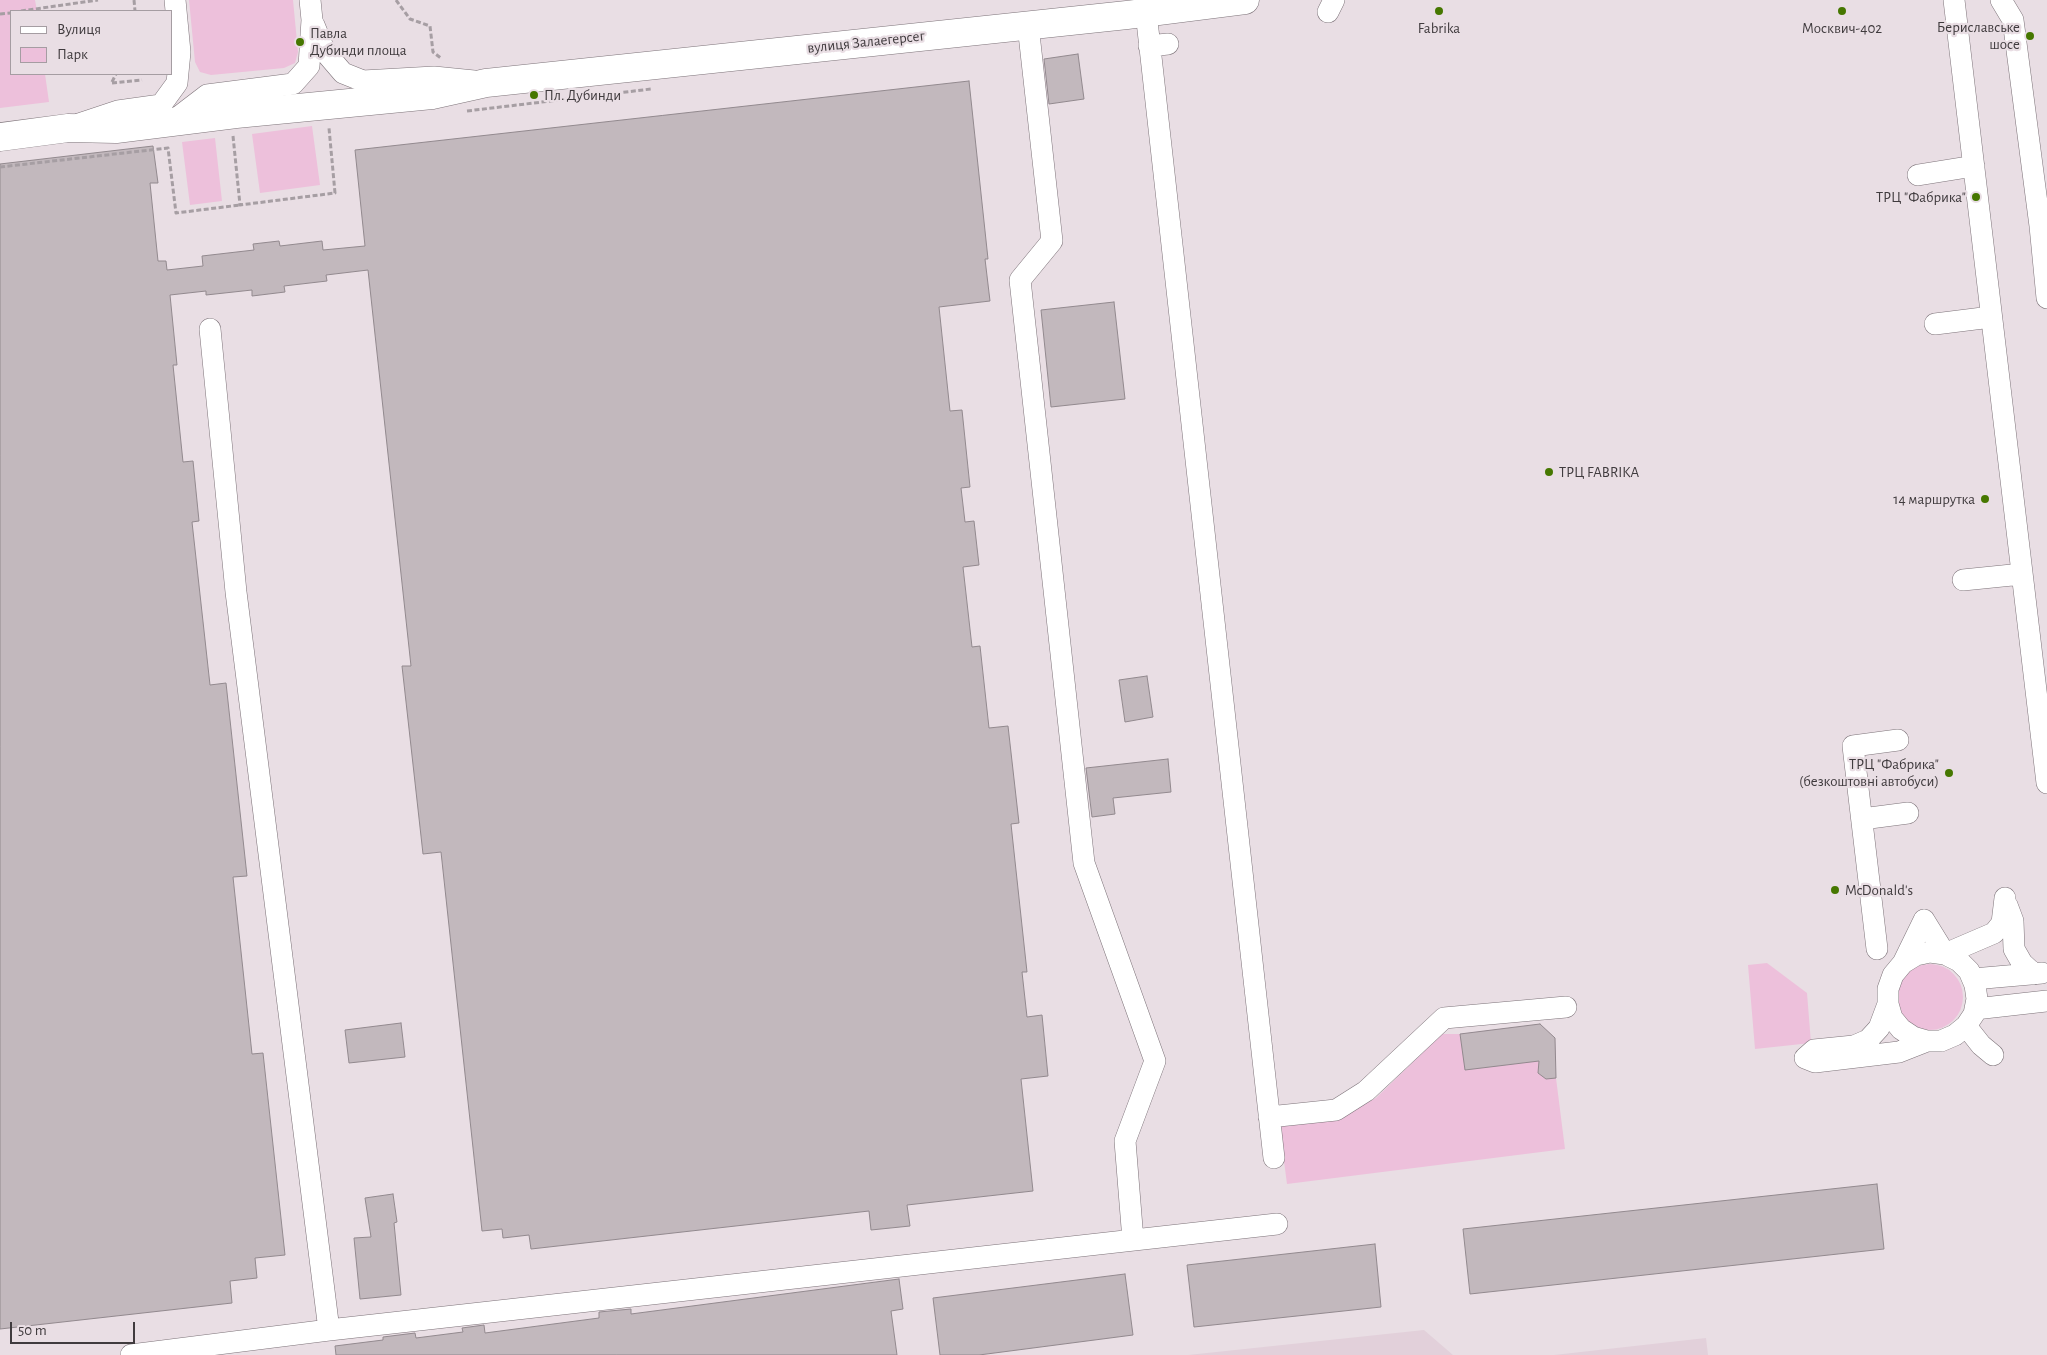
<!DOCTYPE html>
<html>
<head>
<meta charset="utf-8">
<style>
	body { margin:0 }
	#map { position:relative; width:2047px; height:1355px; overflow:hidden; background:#e9dee4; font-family:"Alegreya Sans",sans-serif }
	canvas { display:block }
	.legend { position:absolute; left:10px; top:10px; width:162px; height:65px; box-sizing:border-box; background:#e9dee4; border:1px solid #a59da2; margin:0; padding:6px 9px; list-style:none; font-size:15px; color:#403b3e }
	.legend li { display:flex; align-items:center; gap:10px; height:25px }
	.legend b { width:25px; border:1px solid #a59da2 }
	.scale { position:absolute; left:10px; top:1322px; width:125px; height:22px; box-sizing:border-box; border:2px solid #403b3e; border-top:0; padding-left:6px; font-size:15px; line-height:18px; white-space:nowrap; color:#403b3e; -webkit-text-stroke:4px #e9dee4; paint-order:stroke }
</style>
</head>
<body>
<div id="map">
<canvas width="2047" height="1355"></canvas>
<ul class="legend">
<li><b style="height:6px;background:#fff"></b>Вулиця</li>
<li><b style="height:14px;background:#edc0db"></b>Парк</li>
</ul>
<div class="scale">50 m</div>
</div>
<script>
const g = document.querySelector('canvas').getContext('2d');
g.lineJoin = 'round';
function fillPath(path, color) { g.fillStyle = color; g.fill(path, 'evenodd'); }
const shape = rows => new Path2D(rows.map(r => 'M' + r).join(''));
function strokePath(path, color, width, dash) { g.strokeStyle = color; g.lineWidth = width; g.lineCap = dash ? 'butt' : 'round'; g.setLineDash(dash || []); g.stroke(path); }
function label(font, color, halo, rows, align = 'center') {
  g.font = font + ' "Alegreya Sans",sans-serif'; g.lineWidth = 4.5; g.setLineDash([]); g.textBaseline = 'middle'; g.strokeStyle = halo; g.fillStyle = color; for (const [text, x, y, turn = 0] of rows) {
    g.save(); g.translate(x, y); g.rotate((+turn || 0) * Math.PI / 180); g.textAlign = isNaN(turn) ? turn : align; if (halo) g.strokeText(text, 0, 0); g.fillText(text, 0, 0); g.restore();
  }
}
fillPath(shape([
	[1424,1330,1453,1355,1188,1355],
	[1706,1338,1708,1355,1554,1355]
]), '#e2d0da');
fillPath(shape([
	[0,0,35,0,37,11,11,11,11,74,45,74,49,102,0,108],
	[189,0,293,0,298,52,295,63,284,68,211,75,200,72,195,62],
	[312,126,320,185,260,193,252,134],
	[215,138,222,201,190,205,182,142],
	[1767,963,1807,993,1811,1043,1755,1049,1748,965],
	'1897 997a33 33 0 1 1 66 0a33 33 0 1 1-66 0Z',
	[1540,1024,1555,1038,1556,1078,1565,1149,1287,1184,1279,1123,1338,1118,1376,1098,1442,1034,1460,1034]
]), '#edc0db');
const building = shape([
	[1078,54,1084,99,1049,104,1044,59,1078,54],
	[969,81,988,259,985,259,990,301,939,307,950,411,962,410,970,487,961,488,965,522,974,521,979,565,963,567,972,647,980,646,989,728,1008,726,1019,823,1011,824,1027,972,1022,972,1027,1017,1042,1015,1048,1076,1021,1079,1033,1191,907,1205,910,1226,871,1230,869,1211,531,1249,529,1235,503,1238,502,1229,482,1231,441,852,423,854,402,666,411,666,368,270,326,275,327,281,284,286,285,292,252,296,252,290,206,295,206,291,170,295,177,365,173,365,183,462,193,461,199,521,192,522,210,685,226,683,247,876,233,877,252,1054,263,1053,285,1255,255,1258,257,1278,230,1281,232,1303,0,1329,0,164,153,146,158,183,150,183,158,261,166,261,167,270,203,266,202,256,254,250,253,244,279,241,280,246,322,241,323,250,365,246,355,150,969,81],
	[1114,302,1125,399,1051,407,1041,310,1114,302],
	[1147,676,1153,717,1125,722,1119,680,1147,676],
	[1168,759,1171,792,1113,798,1115,814,1092,817,1086,768,1168,759],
	[401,1023,405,1057,349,1063,345,1030,401,1023],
	[1540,1024,1555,1038,1556,1078,1546,1079,1538,1073,1539,1061,1465,1070,1460,1034,1540,1024],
	[1877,1184,1884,1249,1470,1294,1463,1229,1877,1184],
	[393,1194,397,1222,394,1223,401,1295,360,1299,354,1238,371,1237,365,1198,393,1194],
	[1375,1244,1381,1307,1194,1327,1187,1265,1375,1244],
	[1125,1274,1133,1335,979,1355,940,1355,933,1298,1125,1274],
	[899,1279,903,1309,891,1311,897,1355,336,1355,335,1346,383,1340,383,1337,415,1333,416,1338,463,1332,462,1328,484,1325,485,1333,599,1318,599,1312,631,1309,631,1314,899,1279]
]);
fillPath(building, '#c2b8bd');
strokePath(building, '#92898e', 1);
const minor = shape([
	[1954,0,2047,783],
	[2001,0,2013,20,2040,226,2047,298],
	[1146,12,1274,1158],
	[1328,12,1334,0],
	[314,25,325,52,343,73,363,81,434,77,474,81],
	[1028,25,1052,241,1020,280,1084,863,1155,1061,1125,1141,1133,1240],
	[1149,46,1168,44],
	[173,121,207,95,293,84,309,66,312,20,310,0],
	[79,124,118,111,161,105,177,83,180,52,175,0],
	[1918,175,1974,166],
	[1935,324,1991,317],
	[210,329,236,592,329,1330],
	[1963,580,2022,574],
	[1862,819,1908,813],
	[2007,905,2013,921,2014,949,2022,963,2034,974],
	[1924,920,1903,963,1893,975,1888,989,1888,1004,1879,1028,1868,1040,1854,1046,1814,1050,1805,1058,1815,1062,1899,1052,1927,1041],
	[1924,920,1945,954,1994,933,2002,923,2005,898],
	[1877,949,1853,746,1898,740],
	[1973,979,2042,973],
	[1888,1004,1892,1018,1901,1029,1913,1037,1927,1041,1941,1041,1955,1035,1966,1026,1974,1014,1977,999,1975,985,1969,971,1959,961,1945,954,1930,952,1916,955,1903,963],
	[1975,1009,2047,1001],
	[1966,1026,1981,1045,1993,1055],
	[1269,1117,1336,1110,1366,1091,1444,1018,1566,1007],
	[131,1355,329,1330,1277,1224]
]);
const major = shape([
	[0,137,68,128,116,129,236,114,432,95,486,83,1127,15,1245,0]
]);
strokePath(minor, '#7d7379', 22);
strokePath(major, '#7d7379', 29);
strokePath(shape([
	[134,0,135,11],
	[396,0,410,19,430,26,433,52,442,59],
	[21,11,98,0],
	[0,14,11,13],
	[112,82,116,74],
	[112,83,142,80],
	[467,111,651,89],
	[233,136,240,205,335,193,329,128],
	[0,167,168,148,176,213,240,205]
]), '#a69ea3', 3, [5, 2.5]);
strokePath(minor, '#fff', 21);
strokePath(major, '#fff', 28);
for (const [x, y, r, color] of [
	[1439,11,5,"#467700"],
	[1842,11,5,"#467700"],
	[2030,36,5,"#467700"],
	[300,42,5,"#467700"],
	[534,95,5,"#467700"],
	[1976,197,5,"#467700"],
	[1549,472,5,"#467700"],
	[1985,499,5,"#467700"],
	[1949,773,5,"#467700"],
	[1835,890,5,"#467700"]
]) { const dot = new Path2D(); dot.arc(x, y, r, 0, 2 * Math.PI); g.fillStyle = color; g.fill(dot); strokePath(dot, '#e9dee4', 2); }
label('15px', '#403b3e', '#e9dee4', [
	["Бериславське",2020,27],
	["шосе",2020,44],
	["Fabrika",1439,28,"center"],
	["Москвич-402",1842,28,"center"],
	["Павла",310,33,"left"],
	["Дубинди площа",310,50,"left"],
	["Пл. Дубинди",544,95,"left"],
	["ТРЦ \"Фабрика\"",1966,197],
	["ТРЦ FABRIKA",1559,472,"left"],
	["14 маршрутка",1975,499],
	["ТРЦ \"Фабрика\"",1939,764],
	["(безкоштовні автобуси)",1939,781],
	["McDonald's",1845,890,"left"]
], 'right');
label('15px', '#403b3e', '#e9dee4', [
	["вулиця Залаегерсег",866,42,-6]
]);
</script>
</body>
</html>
